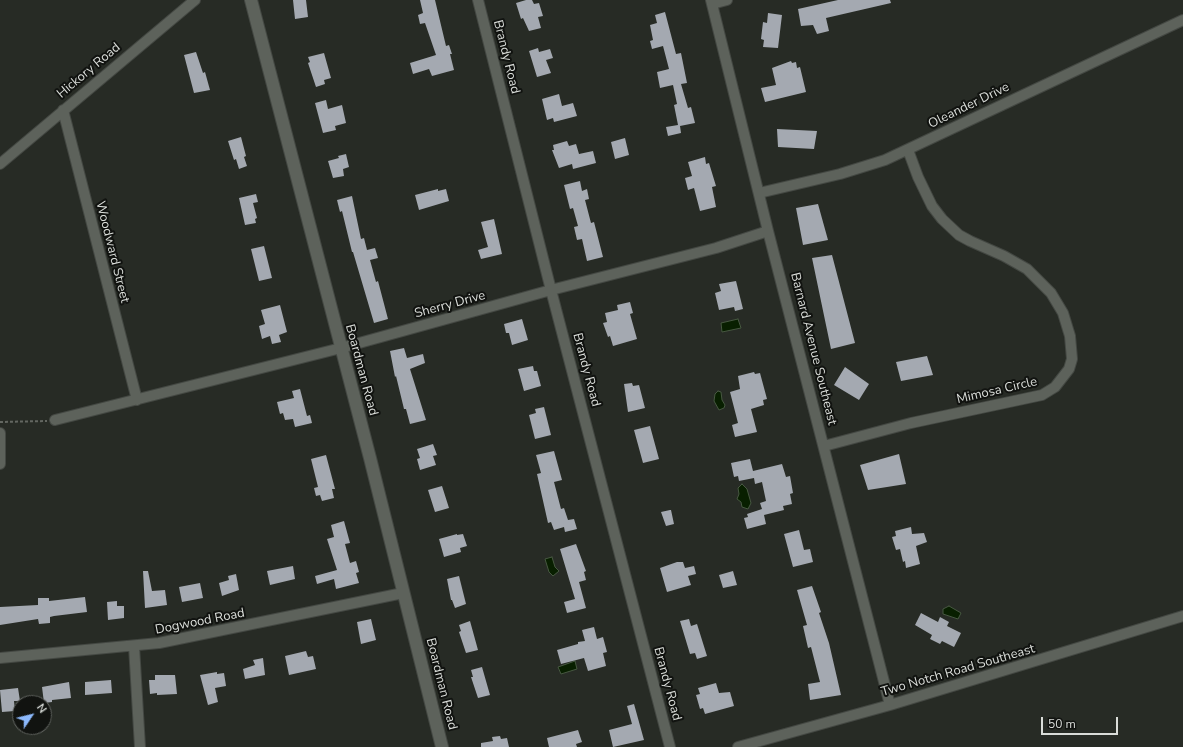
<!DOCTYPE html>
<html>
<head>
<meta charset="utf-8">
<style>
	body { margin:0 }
	#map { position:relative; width:1183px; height:747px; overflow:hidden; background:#272b25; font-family:"Nunito Sans",sans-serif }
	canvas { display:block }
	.north { position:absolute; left:12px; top:695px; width:40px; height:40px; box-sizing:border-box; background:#111310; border:1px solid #616460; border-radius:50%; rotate:55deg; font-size:11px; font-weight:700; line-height:16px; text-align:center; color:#daddd9 }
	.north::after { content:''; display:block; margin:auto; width:14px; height:18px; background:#8cb9fc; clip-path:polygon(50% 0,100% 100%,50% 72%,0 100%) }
	.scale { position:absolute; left:1041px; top:717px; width:77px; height:18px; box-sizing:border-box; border:2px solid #daddd9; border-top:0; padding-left:5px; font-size:12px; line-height:14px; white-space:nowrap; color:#daddd9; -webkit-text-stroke:3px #111310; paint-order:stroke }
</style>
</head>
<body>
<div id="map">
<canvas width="1183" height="747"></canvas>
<div class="north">N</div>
<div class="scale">50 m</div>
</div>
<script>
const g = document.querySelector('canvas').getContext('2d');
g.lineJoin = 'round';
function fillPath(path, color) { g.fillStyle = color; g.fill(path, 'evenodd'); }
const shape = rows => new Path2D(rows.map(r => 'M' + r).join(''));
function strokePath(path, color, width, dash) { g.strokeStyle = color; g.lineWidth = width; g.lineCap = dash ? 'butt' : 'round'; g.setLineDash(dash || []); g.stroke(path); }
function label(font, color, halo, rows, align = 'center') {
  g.font = font + ' "Nunito Sans",sans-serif'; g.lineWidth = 4; g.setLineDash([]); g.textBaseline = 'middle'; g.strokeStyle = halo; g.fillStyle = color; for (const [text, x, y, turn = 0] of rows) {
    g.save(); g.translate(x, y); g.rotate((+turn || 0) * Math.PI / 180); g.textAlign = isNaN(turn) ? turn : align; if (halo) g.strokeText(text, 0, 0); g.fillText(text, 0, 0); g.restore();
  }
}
const water = shape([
	[738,319,741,328,722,332,721,323,738,319],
	[718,391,721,392,722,400,725,405,724,408,719,410,714,401,715,394,718,391],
	[742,484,747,489,751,503,748,509,742,507,741,502,737,499,739,494,738,488,742,484],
	[552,557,555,567,559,571,553,576,549,572,545,559,552,557],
	[949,606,961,613,958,619,943,614,943,609,949,606],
	[575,661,577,669,561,674,558,667,575,661]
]);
fillPath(water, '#081f00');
strokePath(water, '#475841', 1);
fillPath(shape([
	[293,0,306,0,308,17,295,19],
	[420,0,435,0,446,46,449,45,452,54,450,54,454,70,432,76,429,69,413,74,410,63,436,55,425,23,420,24,418,15,423,13],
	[526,0,532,0,534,4,539,3,543,16,538,17,541,28,529,31,523,18,521,19,516,3],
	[838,0,890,0,891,3,826,18,829,31,817,34,813,25,801,26,798,9],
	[665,12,676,54,681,53,687,83,681,84,688,108,691,107,695,123,680,126,681,133,668,136,666,127,678,125,674,105,677,104,673,85,660,88,657,72,669,69,663,46,652,49,650,41,653,40,650,25,657,23,655,15],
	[768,13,782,15,778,48,763,47,764,40,761,39,763,22,767,23],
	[538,48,539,52,550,49,553,58,546,60,551,73,537,77,529,51],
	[196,52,203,73,205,72,210,90,194,93,184,55],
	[324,53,331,78,324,80,325,84,316,87,308,63,310,62,308,57],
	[791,61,792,63,796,62,797,68,800,67,806,92,765,102,761,88,776,85,772,68],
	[559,94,562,106,573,103,577,116,554,122,553,118,547,120,542,99],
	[326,100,328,109,342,105,346,123,335,126,336,130,323,133,315,103],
	[777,129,817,131,814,149,778,147],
	[241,137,246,156,244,157,247,166,239,169,236,159,234,160,228,141],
	[625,138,629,155,615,159,611,142],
	[567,141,569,146,576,144,579,154,593,151,596,163,573,169,572,164,559,168,552,150,554,150,553,145],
	[346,154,349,167,343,169,344,176,333,178,328,161,339,158,338,156],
	[705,157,706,164,709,163,716,186,712,187,716,207,700,211,694,188,688,190,685,178,692,176,688,162],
	[580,181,582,191,587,189,589,199,585,200,591,223,594,222,603,257,587,261,582,239,577,240,574,227,578,226,573,208,570,209,564,185],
	[438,189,438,191,446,189,449,201,419,210,415,195],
	[256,194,258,202,253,203,257,218,255,219,256,223,245,225,239,198],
	[352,196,361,239,364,238,367,250,375,248,378,258,370,260,376,282,378,281,388,319,374,323,353,252,352,252,342,211,340,212,337,200],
	[818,204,828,240,803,245,796,208],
	[494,219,502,254,481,259,478,250,488,247,481,222],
	[264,246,272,278,259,281,251,249],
	[832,255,855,343,831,349,812,258],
	[736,281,743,309,735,311,734,307,719,310,715,293,721,291,719,284],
	[630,302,633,313,630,314,637,339,613,346,610,336,608,337,603,323,607,322,605,313,618,310,617,305],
	[280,305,287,332,279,335,281,342,272,344,270,336,262,339,259,326,265,324,261,310],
	[522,319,528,340,512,345,509,333,506,333,504,324],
	[404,348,407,358,423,354,425,363,410,369,426,420,410,424,406,409,404,409,396,376,395,377,390,351],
	[927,356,933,375,901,381,896,362],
	[533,366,534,371,537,371,541,386,524,391,518,369],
	[845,367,869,384,859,400,834,385],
	[754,372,755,374,760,373,767,399,763,400,764,405,751,409,757,432,735,437,732,425,738,423,730,392,740,389,738,376],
	[632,383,633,386,639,385,645,408,628,412,624,384],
	[300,389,307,416,310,415,312,423,295,427,293,419,285,420,283,413,280,414,277,402,294,398,292,391],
	[544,407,551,435,535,439,529,415,536,413,535,409],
	[650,426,659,459,643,463,634,430],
	[433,444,437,455,433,456,436,465,420,470,417,459,420,458,417,449],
	[554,451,562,480,554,482,561,509,564,508,568,520,574,519,577,529,565,532,564,527,554,530,551,522,548,523,537,474,541,473,536,455],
	[899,454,906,484,868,490,860,465],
	[326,455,335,489,332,489,334,498,322,501,320,495,316,496,314,488,318,487,311,459],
	[750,459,753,471,782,464,786,477,790,476,793,493,790,494,792,504,783,506,784,510,764,515,766,524,747,529,744,518,748,517,747,514,762,509,760,503,766,501,762,482,755,484,754,478,739,481,738,476,734,477,731,463],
	[442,486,449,508,435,512,428,490],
	[670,510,671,510,674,524,666,526,661,512],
	[344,521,350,543,345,544,350,563,356,561,359,572,356,573,359,583,336,589,334,579,317,584,315,576,337,570,327,539,334,537,331,525],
	[911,527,912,534,924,533,927,542,916,546,920,564,906,568,905,561,903,562,900,549,896,550,892,537,896,536,895,531],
	[799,530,804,550,810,549,813,562,793,567,784,534],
	[457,534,457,535,463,534,467,546,460,548,461,552,444,557,439,539],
	[576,544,586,571,584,572,586,580,579,582,586,608,567,613,564,602,575,599,560,549],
	[677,562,683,562,685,568,694,566,696,574,688,576,691,585,667,592,660,568],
	[293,566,295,579,270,585,267,571],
	[143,571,148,571,152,591,165,590,167,605,145,608],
	[733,571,737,585,723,588,719,575],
	[236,574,239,590,222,596,219,583,229,580,228,576],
	[459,576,466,604,455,608,452,600,451,600,447,579],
	[200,583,203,598,182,602,179,587],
	[812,586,821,612,819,613,829,643,841,695,810,700,808,684,820,682,811,647,808,648,803,626,807,625,797,590],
	[85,597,87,612,54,616,50,617,50,623,39,624,38,619,0,625,0,607,38,605,38,598,49,598,49,601],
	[117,601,117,606,124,606,124,618,108,620,107,602],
	[921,613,938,622,940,617,949,622,947,626,961,633,954,647,942,641,940,644,930,639,932,635,915,625],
	[371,619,376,640,361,644,357,622],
	[689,619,691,626,697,624,707,656,697,659,695,653,690,654,680,621],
	[470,621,478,650,466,653,459,632,461,631,459,625],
	[594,627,597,639,603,637,607,652,603,653,606,666,588,671,584,658,561,664,557,650,578,644,578,642,585,641,582,630],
	[306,651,308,657,313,656,316,669,289,675,285,656],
	[263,658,265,675,245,679,243,669,255,665,253,660],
	[482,667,490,695,478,698,471,677,473,677,471,670],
	[217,672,217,674,224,673,226,686,215,688,218,702,208,705,200,675],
	[155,675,175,675,177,694,157,695,157,693,150,694,149,680,155,680],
	[111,680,112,693,85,695,85,682],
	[69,682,71,698,52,700,52,702,44,703,42,687],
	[716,683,719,693,730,692,734,706,705,714,703,708,700,709,696,695,700,694,698,688],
	[18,688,20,701,14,701,15,711,2,712,0,690],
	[634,704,644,740,613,747,609,730,632,724,627,706],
	[578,730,582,742,576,744,577,747,549,747,547,738],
	[500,736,501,739,507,738,509,747,481,747,481,743,493,741,492,737]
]), '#a4a9b1');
const street = shape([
	[478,0,551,290,670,747],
	[711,0,768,231,890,705],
	[712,4,727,0],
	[63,110,137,400],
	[0,164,195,0],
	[759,193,840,174,885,160,1183,20],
	[55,420,341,348,551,290,716,248,768,231],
	[0,433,0,464],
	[824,446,911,423,1042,395,1055,387,1069,369,1072,359,1070,336,1063,313,1051,293,1027,269,1004,256,970,241,959,235,942,219,932,206,918,177,908,150],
	[134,646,140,747],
	[0,658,159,643,403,593],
	[738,747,890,705,1183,616]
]);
const secondary = shape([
	[251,0,370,458,442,747]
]);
strokePath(street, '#444843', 12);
strokePath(secondary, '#444843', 14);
strokePath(shape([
	[0,422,47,421]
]), '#636761', 2, [3, 2]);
strokePath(street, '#5d625b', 10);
strokePath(secondary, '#5d625b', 12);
label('13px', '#daddd9', '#111310', [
	["Brandy Road",506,57,76],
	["Hickory Road",89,71,-40],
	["Oleander Drive",969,106,-26],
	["Woodward Street",112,252,76],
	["Sherry Drive",450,305,-15],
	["Barnard Avenue Southeast",813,349,76],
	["Boardman Road",361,370,75],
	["Brandy Road",586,370,75],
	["Mimosa Circle",997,391,-13],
	["Dogwood Road",200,622,-11],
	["Two Notch Road Southeast",958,671,-16],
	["Boardman Road",441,684,76],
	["Brandy Road",667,684,75]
]);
</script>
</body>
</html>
